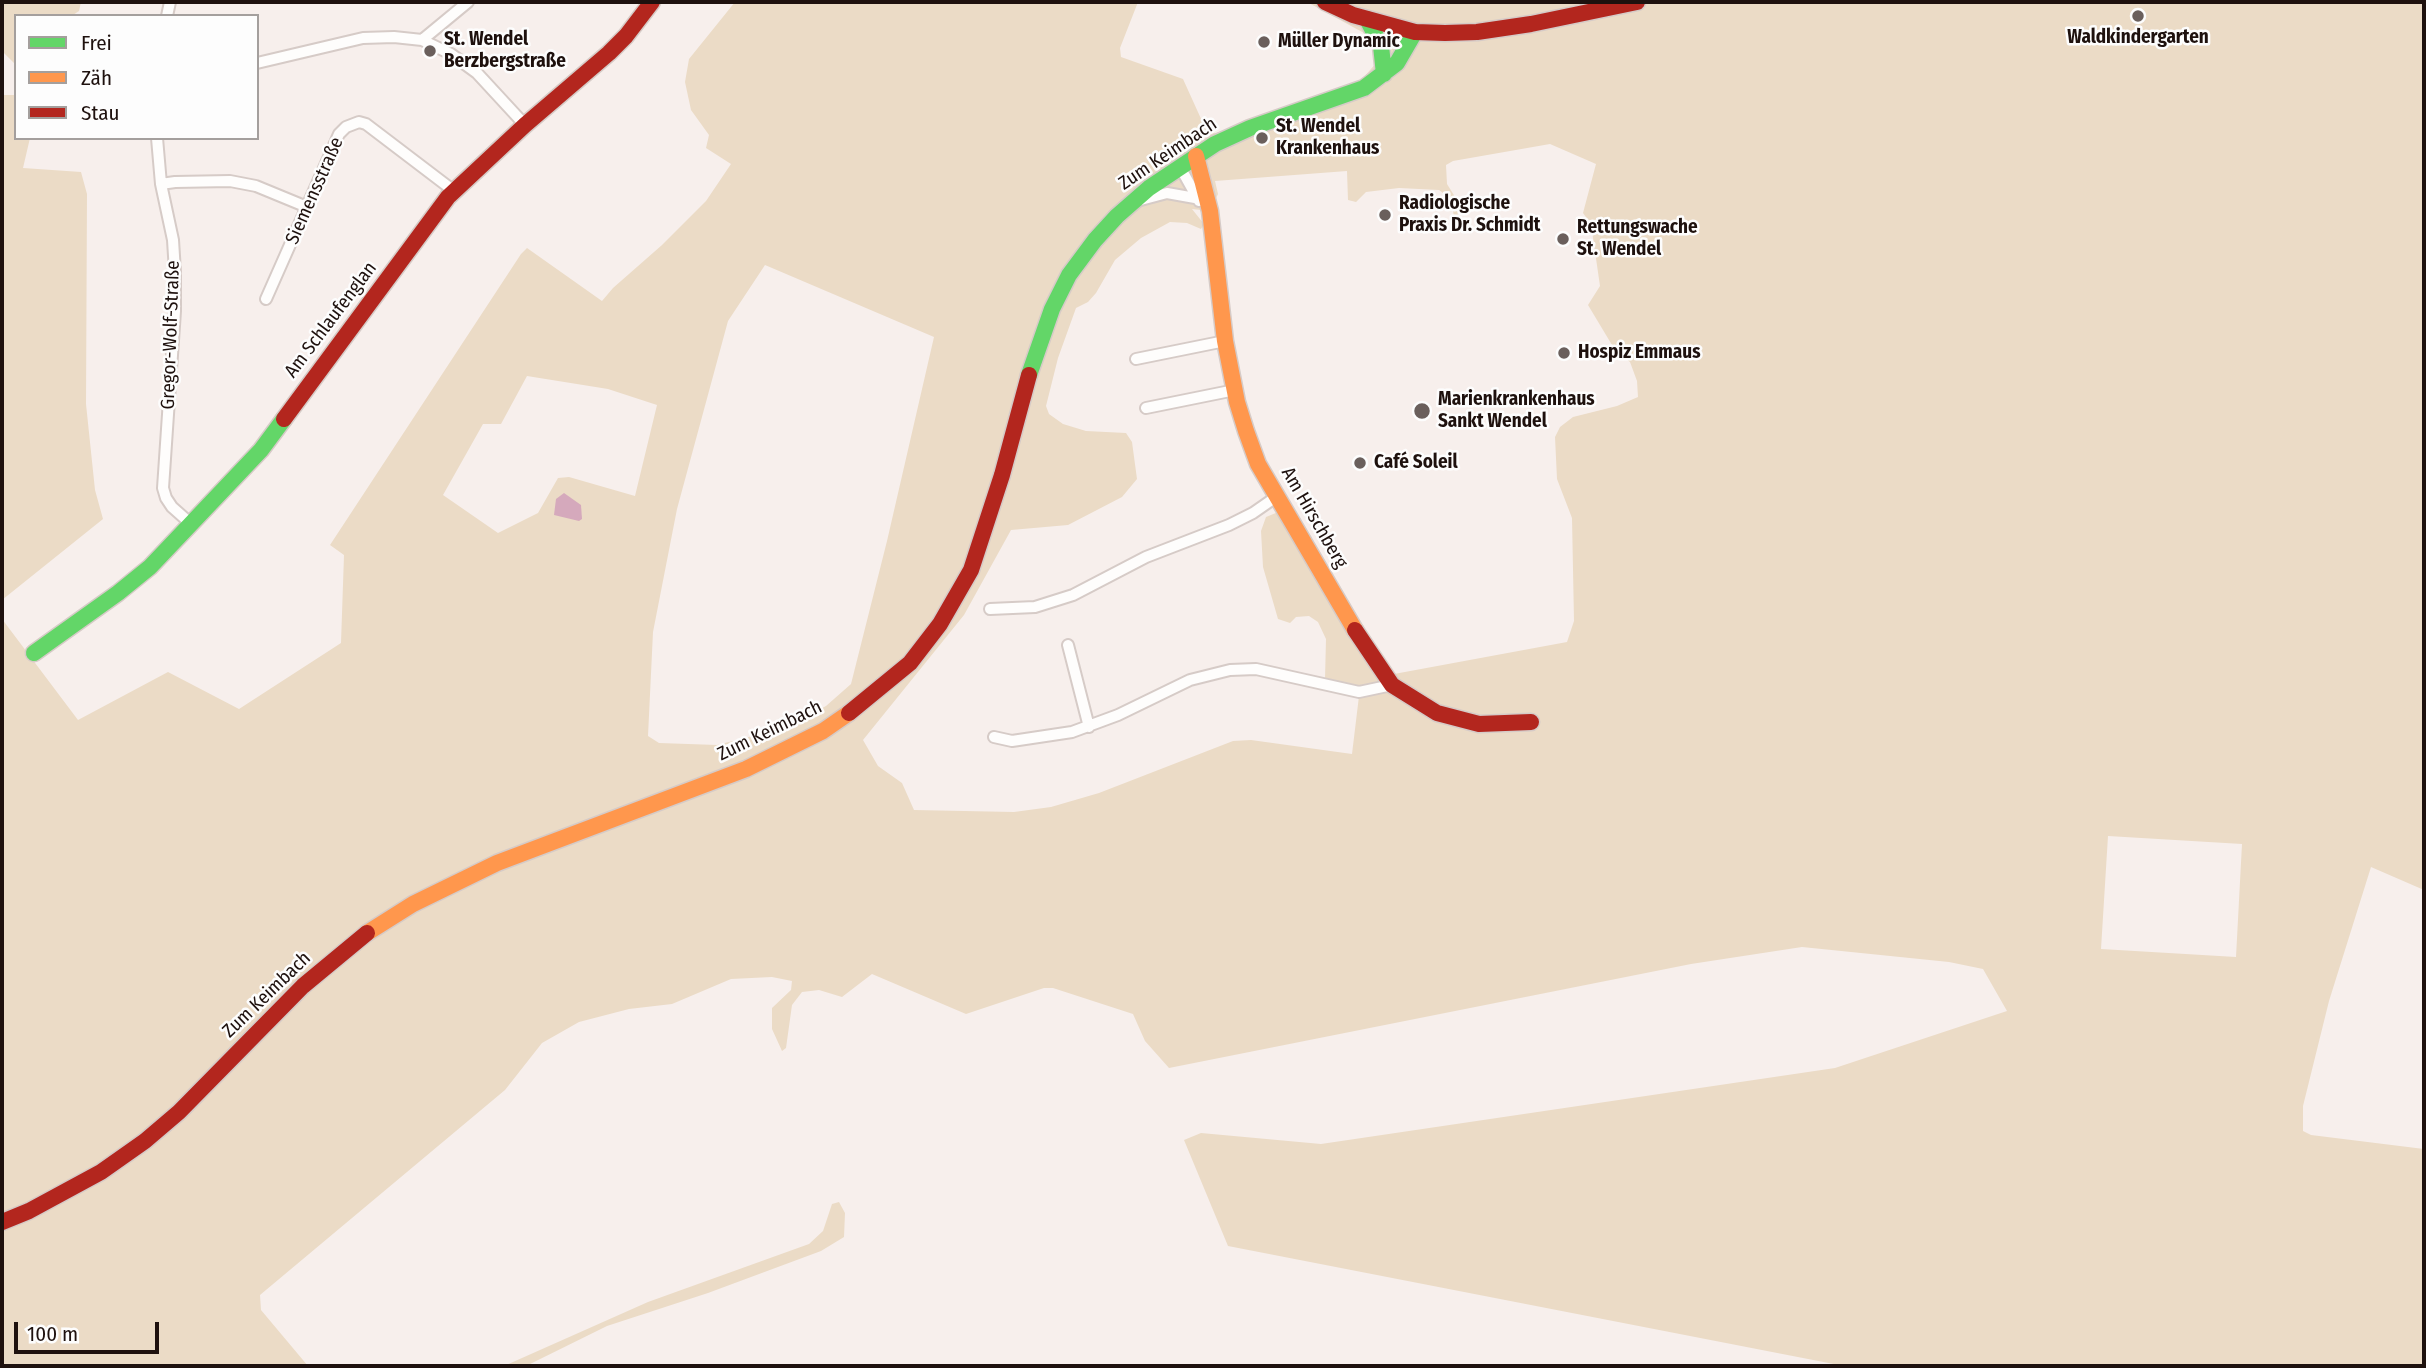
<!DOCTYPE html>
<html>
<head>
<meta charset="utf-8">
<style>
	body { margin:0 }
	#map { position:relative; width:2426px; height:1368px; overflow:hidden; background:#f7efec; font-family:"Fira Sans Condensed",sans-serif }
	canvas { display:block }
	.frame { position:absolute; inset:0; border:4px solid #1e110e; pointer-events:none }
	.legend { position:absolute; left:14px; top:14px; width:245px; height:126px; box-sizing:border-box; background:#fdfdfd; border:2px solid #a49f9d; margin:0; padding:9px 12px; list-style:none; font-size:21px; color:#1e110e }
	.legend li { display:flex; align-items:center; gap:14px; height:35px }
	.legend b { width:35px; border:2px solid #a49f9d }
	.scale { position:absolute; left:14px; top:1322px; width:145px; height:32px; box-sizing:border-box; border:4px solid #1e110e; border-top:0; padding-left:9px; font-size:21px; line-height:24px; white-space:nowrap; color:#1e110e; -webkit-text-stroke:5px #fdfdfd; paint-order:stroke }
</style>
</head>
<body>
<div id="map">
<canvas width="2426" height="1368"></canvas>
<div class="frame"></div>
<ul class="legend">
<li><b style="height:9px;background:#63d668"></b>Frei</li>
<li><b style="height:9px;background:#ff974d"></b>Zäh</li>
<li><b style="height:9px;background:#b3261e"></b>Stau</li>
</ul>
<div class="scale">100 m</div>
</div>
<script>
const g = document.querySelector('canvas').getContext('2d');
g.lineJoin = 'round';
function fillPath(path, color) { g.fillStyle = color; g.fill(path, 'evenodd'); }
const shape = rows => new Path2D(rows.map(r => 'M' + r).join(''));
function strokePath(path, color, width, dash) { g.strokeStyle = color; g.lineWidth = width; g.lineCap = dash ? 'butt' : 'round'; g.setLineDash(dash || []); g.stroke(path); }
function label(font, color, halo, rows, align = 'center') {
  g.font = font + ' "Fira Sans Condensed",sans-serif'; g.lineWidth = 5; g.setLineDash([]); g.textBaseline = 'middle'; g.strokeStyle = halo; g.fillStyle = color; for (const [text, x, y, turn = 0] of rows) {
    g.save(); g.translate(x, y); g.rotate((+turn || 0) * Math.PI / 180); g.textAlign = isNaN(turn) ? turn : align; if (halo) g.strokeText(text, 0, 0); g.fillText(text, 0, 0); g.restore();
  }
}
fillPath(shape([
	[2,2,81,2,79,11,73,15,76,16,16,16,16,65,2,51],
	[735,2,1138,2,1120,48,1121,57,1183,79,1207,132,1216,133,1342,92,1363,78,1378,61,1375,39,1307,2,2424,2,2424,890,2371,867,2329,1001,2303,1106,2303,1131,2311,1135,2424,1149,2424,1366,1844,1366,1228,1246,1184,1140,1201,1133,1321,1144,1835,1068,2007,1011,1983,969,1949,962,1802,947,1691,964,1169,1068,1145,1041,1133,1014,1053,988,1044,988,966,1014,872,974,842,997,819,990,802,992,792,1005,786,1048,782,1051,772,1029,772,1008,791,990,792,981,772,977,731,979,672,1004,629,1009,579,1022,542,1043,505,1090,260,1295,261,1310,308,1366,2,1366,2,619,78,720,168,672,239,709,341,643,344,555,330,545,521,254,527,248,602,301,613,288,662,245,706,201,731,164,706,148,709,135,691,110,685,82,689,59],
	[1550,144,1596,164,1583,213,1591,224,1600,286,1588,305,1615,350,1630,362,1637,381,1638,397,1617,406,1573,417,1560,427,1555,437,1557,479,1572,518,1574,621,1567,642,1394,674,1387,667,1293,506,1266,517,1261,531,1263,567,1278,619,1290,623,1296,617,1309,616,1318,622,1326,639,1325,679,1356,687,1359,696,1352,754,1251,740,1233,741,1099,793,1051,807,1014,812,914,810,902,783,878,766,863,740,964,615,1011,530,1068,525,1122,497,1137,479,1132,442,1126,433,1086,431,1063,424,1049,414,1046,406,1058,358,1076,308,1088,302,1096,293,1115,260,1141,238,1170,222,1187,223,1201,229,1204,224,1192,209,1210,211,1218,194,1215,181,1347,171,1348,200,1356,202,1366,192,1399,188,1439,190,1451,199,1455,223,1458,222,1457,200,1447,184,1446,165,1453,161],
	[765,265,934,337,887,541,851,684,826,706,784,728,717,745,659,743,648,736,653,632,677,509,728,321],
	[527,376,608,389,657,405,635,496,569,477,558,478,538,513,498,533,443,495,483,424,501,424],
	[2108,836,2242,844,2236,957,2101,949],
	[2,95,16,95,16,138,30,138,23,168,81,172,87,194,86,404,95,490,103,519,2,600],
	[839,1202,845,1213,844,1237,821,1251,708,1293,607,1326,526,1366,504,1366,648,1302,809,1244,823,1231,832,1204]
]), '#ebdbc6');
fillPath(shape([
	[564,493,581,505,582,519,579,521,554,515,556,499]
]), '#d5a9bc');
const street = shape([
	[167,16,170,2],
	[422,40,468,2],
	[257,63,363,38,394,37,422,40,451,54,477,73,525,125],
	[157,138,161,184,173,240,175,272,175,311,163,488,166,498,172,507,190,523],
	[1180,167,1199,201],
	[161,184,175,182,230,181,256,186,307,207],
	[1137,201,1167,193,1195,198],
	[266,299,339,134,346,127,359,122,366,124,454,191],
	[1136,359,1225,341],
	[1146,408,1235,390],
	[990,609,1035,607,1073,595,1146,557,1229,525,1253,513,1276,497],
	[1068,645,1089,727],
	[994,737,1012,741,1072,732,1118,715,1190,680,1230,670,1256,669,1359,692,1392,685]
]);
const fast = shape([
	[1367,19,1381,46,1384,74],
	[1029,375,1052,309,1069,275,1095,240,1117,216,1149,188,1215,144,1250,128,1364,88,1397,63,1415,32],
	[34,653,118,593,150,567,261,450,284,419]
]);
const slow = shape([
	[1196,156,1210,211,1225,341,1237,402,1246,431,1258,464,1355,630],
	[367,933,413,904,497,863,746,769,823,731,849,713]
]);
const jam = shape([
	[1325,2,1353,15,1415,32,1445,33,1477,32,1531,24,1637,2],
	[284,419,448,197,525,125,609,53,626,36,652,2],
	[1355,630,1392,685,1437,713,1479,724,1531,722],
	[849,713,910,663,940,624,971,570,1002,475,1029,375],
	[2,1222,29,1211,101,1172,145,1141,179,1112,303,986,367,933]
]);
strokePath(street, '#d6cbc7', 14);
strokePath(fast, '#d6cbc7', 19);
strokePath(slow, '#d6cbc7', 19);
strokePath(jam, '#d6cbc7', 19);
strokePath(street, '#fefdfc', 10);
strokePath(fast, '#63d668', 16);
strokePath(slow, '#ff974d', 16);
strokePath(jam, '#b3261e', 16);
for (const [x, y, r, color] of [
	[2138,16,7,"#6a5f5c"],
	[1264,42,7,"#6a5f5c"],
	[430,51,7,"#6a5f5c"],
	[1262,138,7,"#6a5f5c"],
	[1385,215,7,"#6a5f5c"],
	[1563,239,7,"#6a5f5c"],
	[1564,353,7,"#6a5f5c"],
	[1422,411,9,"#6a5f5c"],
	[1360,463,7,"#6a5f5c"]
]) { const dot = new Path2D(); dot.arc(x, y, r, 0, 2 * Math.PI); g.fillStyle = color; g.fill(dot); strokePath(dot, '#fdfdfd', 2.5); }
label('bold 19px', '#1e110e', '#fdfdfd', [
	["Waldkindergarten",2138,38,"center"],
	["St. Wendel",444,40],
	["Berzbergstraße",444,62],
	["Müller Dynamic",1278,42],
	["St. Wendel",1276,127],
	["Krankenhaus",1276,149],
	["Radiologische",1399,204],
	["Praxis Dr. Schmidt",1399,226],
	["Rettungswache",1577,228],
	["St. Wendel",1577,250],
	["Hospiz Emmaus",1578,353],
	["Marienkrankenhaus",1438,400],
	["Sankt Wendel",1438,422],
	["Café Soleil",1374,463]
], 'left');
label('19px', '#1e110e', '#fdfdfd', [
	["Zum Keimbach",1168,154,-34],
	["Siemensstraße",315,191,-66],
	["Am Schlaufenglan",331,320,-53],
	["Gregor-Wolf-Straße",171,335,-88],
	["Am Hirschberg",1314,518,60],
	["Zum Keimbach",770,731,-26],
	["Zum Keimbach",267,995,-44]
]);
</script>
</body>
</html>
